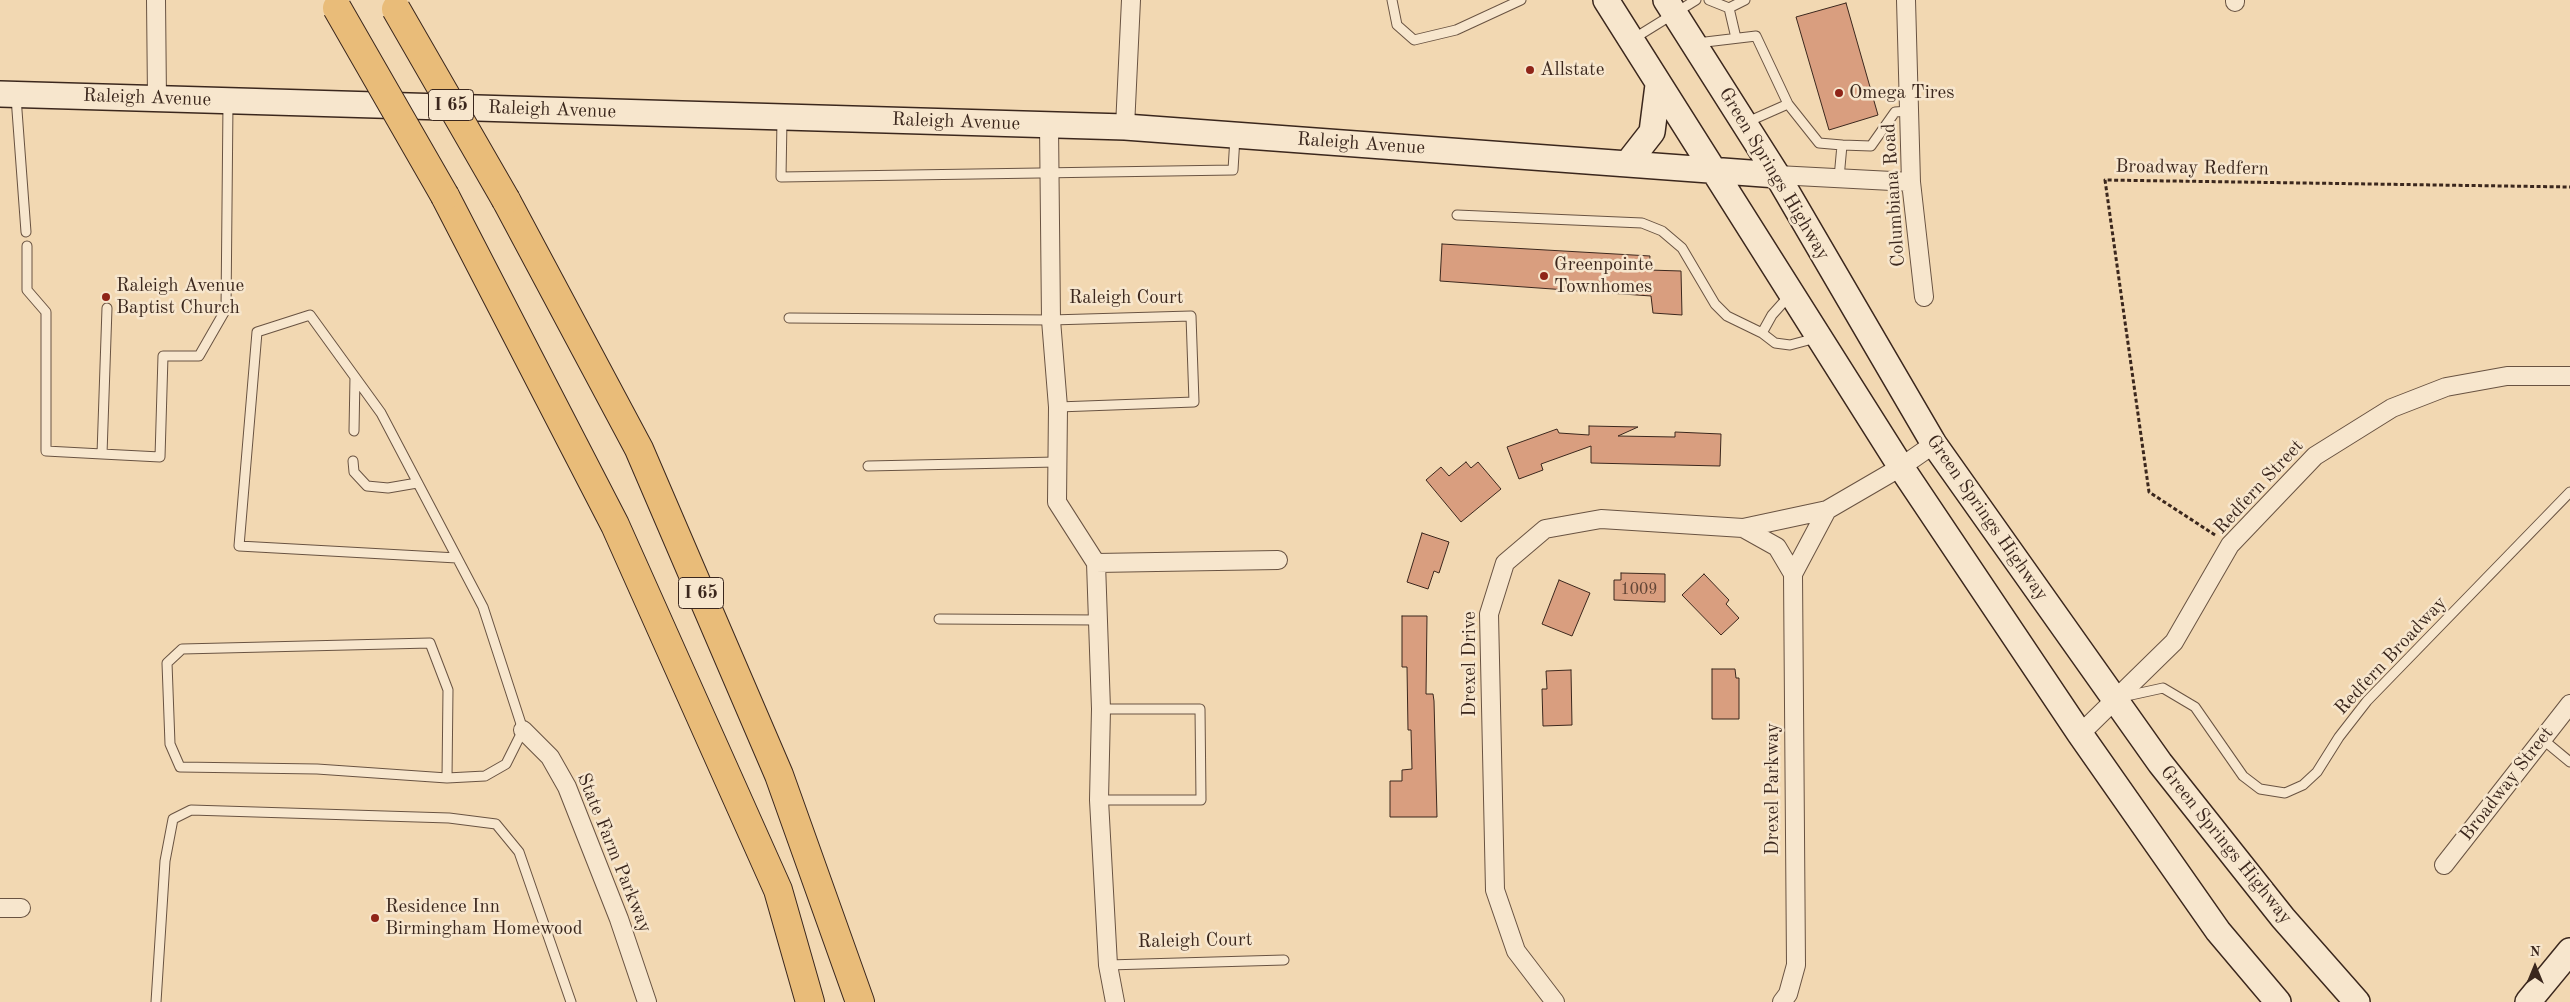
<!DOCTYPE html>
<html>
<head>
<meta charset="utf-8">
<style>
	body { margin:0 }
	#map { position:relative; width:2570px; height:1002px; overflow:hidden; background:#f2d8b2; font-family:"Old Standard TT",serif }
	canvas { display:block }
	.north { position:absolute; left:2510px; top:942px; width:50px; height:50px; -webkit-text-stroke:4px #f7e6cd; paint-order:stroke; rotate:0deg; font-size:14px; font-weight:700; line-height:20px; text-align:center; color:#3b271d }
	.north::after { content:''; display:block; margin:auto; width:18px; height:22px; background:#3b271d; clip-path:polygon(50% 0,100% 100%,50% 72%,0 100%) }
</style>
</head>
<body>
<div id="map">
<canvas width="2570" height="1002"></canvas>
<div class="north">N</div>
</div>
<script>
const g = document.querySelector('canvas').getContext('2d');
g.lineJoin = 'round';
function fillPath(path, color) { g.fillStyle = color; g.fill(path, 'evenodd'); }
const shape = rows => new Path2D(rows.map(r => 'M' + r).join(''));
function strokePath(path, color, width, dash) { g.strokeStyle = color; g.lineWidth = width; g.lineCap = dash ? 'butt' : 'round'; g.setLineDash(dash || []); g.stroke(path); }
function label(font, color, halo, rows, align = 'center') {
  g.font = font + ' "Old Standard TT",serif'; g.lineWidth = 5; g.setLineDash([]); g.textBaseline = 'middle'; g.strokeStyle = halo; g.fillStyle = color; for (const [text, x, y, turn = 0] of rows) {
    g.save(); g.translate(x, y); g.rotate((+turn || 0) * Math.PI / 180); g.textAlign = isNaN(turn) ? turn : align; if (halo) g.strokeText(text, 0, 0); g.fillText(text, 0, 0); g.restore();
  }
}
const building = shape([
	[1846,3,1878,115,1829,130,1796,17,1846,3],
	[1442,244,1650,256,1649,270,1681,271,1682,315,1653,313,1651,296,1440,281,1442,244],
	[1589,426,1638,427,1618,436,1675,437,1675,432,1721,434,1720,466,1591,463,1591,446,1541,464,1543,470,1519,479,1507,447,1557,429,1559,433,1589,435,1589,426],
	[1466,462,1471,468,1478,462,1501,489,1461,522,1426,480,1441,467,1449,476,1466,462],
	[1422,533,1449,542,1439,573,1434,571,1428,589,1407,582,1422,533],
	[1621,573,1665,574,1665,602,1614,600,1614,580,1621,580,1621,573],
	[1704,574,1729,600,1726,604,1739,618,1721,635,1682,595,1704,574],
	[1559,580,1590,593,1572,636,1542,624,1559,580],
	[1402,616,1427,616,1426,694,1433,694,1434,701,1437,817,1390,817,1390,781,1402,781,1402,770,1412,769,1411,730,1408,730,1407,667,1402,667,1402,616],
	[1712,669,1735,669,1736,678,1739,678,1739,719,1712,719,1712,669],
	[1571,670,1572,725,1543,726,1542,689,1547,689,1546,671,1571,670]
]);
fillPath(building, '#d99e7f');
strokePath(building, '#3b271d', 1);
const lane = shape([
	[1392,0,1397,25,1414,40,1456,30,1521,0],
	[1709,0,1729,8,1736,38],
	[1729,8,1745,0],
	[1633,39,1696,0],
	[1697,43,1756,36,1788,104,1745,123],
	[16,97,26,232],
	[1788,104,1819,143,1842,145,1871,146,1895,112,1909,111],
	[782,120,781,177,1233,170,1235,137],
	[1839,178,1842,145],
	[1457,215,1642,223,1662,231,1682,248,1715,304,1727,316,1762,333],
	[27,246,27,290,46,312,46,451,102,454],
	[1789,296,1772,315,1762,333,1775,343,1790,345,1816,338],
	[107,308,102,454,160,457,163,356,199,356,226,309,228,103],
	[789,318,1051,320,1191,316,1194,402,1058,407],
	[354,431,355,377],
	[353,461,354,472,367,486,388,488,417,483],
	[868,466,1056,462],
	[939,619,1097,620],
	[2122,697,2163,688,2195,707,2243,776,2260,789,2285,793,2303,785,2317,772,2339,737,2367,701,2570,492],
	[2541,738,2570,762],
	[447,778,317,769,180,767,170,744,167,663,182,649,430,643,448,690,447,778,485,776,506,764,523,730,483,607,381,413,310,315,257,332,239,546,457,558],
	[1099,800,1201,800,1200,709,1101,709],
	[1108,965,1284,960],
	[156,1002,165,861,173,819,191,810,449,818,496,824,519,852,571,1002]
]);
const street = shape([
	[156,0,157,98],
	[1906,0,1911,182,1924,297],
	[2235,0,2235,2],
	[1049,125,1051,320,1058,407,1057,502,1096,563,1278,560],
	[1125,127,1131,0],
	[1777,175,1911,182],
	[1743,528,1827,510],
	[1096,563,1101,709,1099,800,1108,965,1115,1002],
	[1793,574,1827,510,1901,467,1934,444],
	[523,730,550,757,567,787,619,919,647,1002],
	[2080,734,2174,642,2230,545,2315,456,2392,408,2446,387,2507,376,2570,376],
	[2444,865,2570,704],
	[0,908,21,908],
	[1555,1002,1516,951,1495,890,1489,614,1505,563,1545,529,1601,519,1743,528,1777,547,1793,574,1796,965,1788,994,1782,1002]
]);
const secondary = shape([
	[1606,0,1901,467,2080,734,2218,931,2278,1002],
	[1666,0,1777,175,1934,444,2160,763,2283,918,2357,1002],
	[0,94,1125,127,1777,175],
	[1627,164,1652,132,1658,85],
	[2528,1002,2570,951]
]);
const highway = shape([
	[445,196,615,525,778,890,810,1002],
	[506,200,639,449,779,775,860,1002]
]);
strokePath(lane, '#695342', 11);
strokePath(street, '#695342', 20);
strokePath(secondary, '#3b271d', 28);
strokePath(highway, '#3b271d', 30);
strokePath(shape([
	[2215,535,2149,492,2105,180,2570,187]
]), '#3b271d', 3, [4, 2.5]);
strokePath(lane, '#f7e6cd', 9);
strokePath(street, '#f7e6cd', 18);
strokePath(secondary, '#f7e6cd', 25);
strokePath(highway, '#e9bc79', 28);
const highwayBridge = shape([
	[337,8,445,196],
	[396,9,506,200]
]);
strokePath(highwayBridge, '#3b271d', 30, []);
strokePath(highwayBridge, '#e9bc79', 28);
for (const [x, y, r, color] of [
	[1530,70,5,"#8f2418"],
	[1839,93,5,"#8f2418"],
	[1544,276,5,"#8f2418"],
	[106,297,5,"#8f2418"],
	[375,918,5,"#8f2418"]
]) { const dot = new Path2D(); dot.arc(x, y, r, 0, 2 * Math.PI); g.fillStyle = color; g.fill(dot); strokePath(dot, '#f7e6cd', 2); }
label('16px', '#624536', null, [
	["1009",1639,590]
]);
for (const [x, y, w] of [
	[451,105,45],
	[701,593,45]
]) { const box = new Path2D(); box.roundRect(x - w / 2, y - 15.5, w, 31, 4); g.fillStyle = '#f7e6cd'; g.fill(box); strokePath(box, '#3b271d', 1); }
label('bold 18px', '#3b271d', null, [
	["I 65",451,105],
	["I 65",701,593]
]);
label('19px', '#3b271d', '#f7e6cd', [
	["Allstate",1540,70],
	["Omega Tires",1849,93],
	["Greenpointe",1554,265],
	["Townhomes",1554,287],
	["Raleigh Avenue",116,286],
	["Baptist Church",116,308],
	["Residence Inn",385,907],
	["Birmingham Homewood",385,929]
], 'left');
label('19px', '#3b271d', '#f7e6cd', [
	["Raleigh Avenue",147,98,2],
	["Raleigh Avenue",552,110,2],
	["Raleigh Avenue",956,122,2],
	["Raleigh Avenue",1361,144,4],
	["Broadway Redfern",2192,168,1],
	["Green Springs Highway",1774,174,59],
	["Columbiana Road",1894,195,-94],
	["Raleigh Court",1126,298],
	["Redfern Street",2259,487,-47],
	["Green Springs Highway",1987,518,55],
	["Redfern Broadway",2391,656,-47],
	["Drexel Drive",1470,664,-90],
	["Broadway Street",2507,784,-52],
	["Drexel Parkway",1773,789,-90],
	["Green Springs Highway",2226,845,51],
	["State Farm Parkway",614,853,68],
	["Raleigh Court",1195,941,-1]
]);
</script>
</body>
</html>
